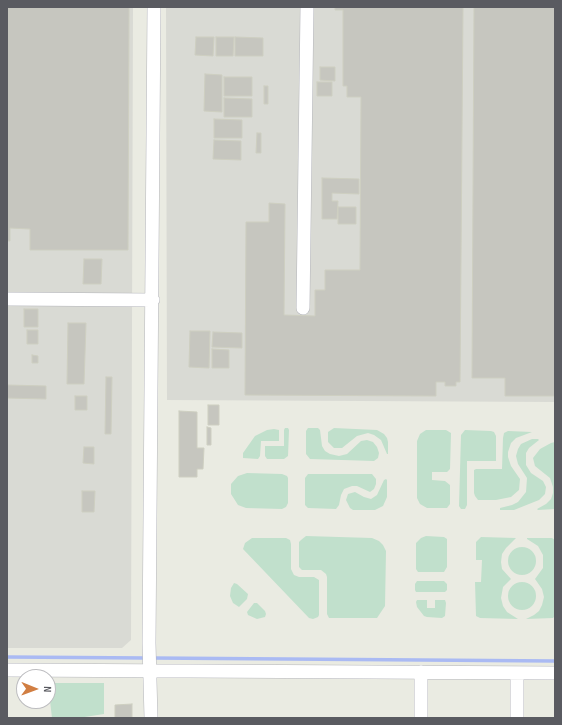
<!DOCTYPE html>
<html>
<head>
<meta charset="utf-8">
<style>
	body { margin:0 }
	#map { position:relative; width:562px; height:725px; overflow:hidden; background:#eaebe2; font-family:"Sofia Sans Condensed",sans-serif }
	canvas { display:block }
	.frame { position:absolute; inset:0; border:8px solid #5a5b61; pointer-events:none }
	.north { position:absolute; left:16px; top:669px; width:40px; height:40px; box-sizing:border-box; background:#fff; border:1px solid #bdbdc0; border-radius:50%; rotate:91deg; font-size:11px; font-weight:700; line-height:16px; text-align:center; color:#5a5b61 }
	.north::after { content:''; display:block; margin:auto; width:14px; height:18px; background:#d17e42; clip-path:polygon(50% 0,100% 100%,50% 72%,0 100%) }
</style>
</head>
<body>
<div id="map">
<canvas width="562" height="725"></canvas>
<div class="frame"></div>
<div class="north">N</div>
</div>
<script>
const g = document.querySelector('canvas').getContext('2d');
g.lineJoin = 'round';
function fillPath(path, color) { g.fillStyle = color; g.fill(path, 'evenodd'); }
const shape = rows => new Path2D(rows.map(r => 'M' + r).join(''));
function strokePath(path, color, width, dash) { g.strokeStyle = color; g.lineWidth = width; g.lineCap = dash ? 'butt' : 'round'; g.setLineDash(dash || []); g.stroke(path); }
fillPath(shape([
	[7,7,133,7,131,640,122,648,7,648],
	[166,7,555,7,555,402,167,400]
]), '#d9dad4');
fillPath(shape([
	[285,428,288,428,289,430,288,456,284,459,267,459,265,456,265,446,284,446,284,430],
	[308,428,318,428,320,430,322,446,325,451,330,454,339,456,347,454,361,441,367,440,373,442,377,447,379,453,378,458,374,461,310,459,306,454,306,431],
	[334,428,377,430,384,434,387,438,388,442,388,454,387,454,381,440,374,435,368,433,357,436,342,448,334,448,328,442,328,432],
	[274,429,279,430,279,441,261,441,260,456,258,459,243,458,243,453,255,436,267,430],
	[426,430,446,430,451,433,450,469,447,472,432,472,432,480,445,481,450,485,450,504,447,508,427,508,420,504,417,498,417,441,420,434],
	[465,430,491,431,494,432,496,436,496,461,467,461,467,505,465,509,461,509,459,506,461,435],
	[508,431,532,432,516,438,511,443,508,452,508,457,511,466,520,479,519,490,511,497,496,500,478,500,475,496,474,493,474,470,476,469,502,469,503,438,504,433],
	[532,439,538,439,539,440,529,448,526,453,526,465,531,473,543,481,546,487,545,494,539,500,514,510,500,510,500,508,512,505,518,502,526,492,527,478,518,464,516,456,518,449,521,444],
	[555,442,555,509,538,510,537,509,546,504,551,499,553,493,553,487,550,478,535,466,533,458,540,449,551,443],
	[247,473,282,474,287,476,288,478,288,503,286,507,282,509,246,508,238,505,231,494,231,484,238,476],
	[308,474,372,474,376,479,376,484,374,489,370,492,357,486,352,486,344,489,341,495,339,505,336,509,308,508,305,505,305,478],
	[386,479,387,480,387,497,383,506,375,510,353,510,350,508,346,500,348,494,355,492,364,497,371,499,377,495,384,480],
	[306,536,372,538,379,541,383,545,386,551,385,606,377,618,329,618,327,614,327,577,326,574,321,570,302,570,299,567,299,542,301,540],
	[426,536,444,537,447,539,447,567,444,572,418,572,416,569,416,543,421,538],
	[481,537,516,538,506,548,502,554,501,562,502,569,511,579,503,587,501,598,503,606,507,612,518,619,480,618,476,616,475,582,481,582,482,560,476,560,476,542],
	[252,538,286,538,290,540,291,544,291,569,294,575,299,577,314,577,319,580,319,615,318,617,313,619,309,618,243,549,245,543],
	[527,538,552,538,555,540,555,616,553,618,526,619,534,615,539,611,542,605,544,597,542,589,535,579,543,568,543,555,538,546,527,539],
	'508 561a14 14 0 1 1 28 0a14 14 0 1 1-28 0Z',
	[417,581,444,581,447,584,447,590,445,592,416,592,415,590,415,584],
	'508 596a14 14 0 1 1 28 0a14 14 0 1 1-28 0Z',
	[234,583,237,584,248,594,247,599,239,607,233,603,230,596,231,588],
	[417,600,427,600,427,608,435,608,435,600,445,600,446,603,445,616,442,618,427,617,424,616,417,607,416,602],
	[254,603,257,603,265,611,266,614,265,617,257,619,248,615,247,612],
	[48,683,104,683,104,714,78,718,52,718]
]), '#c1e0cc');
strokePath(shape([
	[7,657,146,658],
	[152,658,555,661]
]), '#aabaf3', 3.5);
const building = shape([
	[7,7,129,7,128,250,30,250,30,229,10,228,10,241,7,241,7,7],
	[335,7,463,7,460,382,456,382,456,386,445,386,445,382,436,382,436,396,245,395,246,222,269,222,269,203,285,204,284,315,315,316,315,290,325,290,325,270,360,270,361,97,347,97,347,86,343,86,343,10,335,10,335,7],
	[474,7,555,7,555,396,505,396,505,378,472,378,474,7],
	[196,37,214,37,213,56,195,55,196,37],
	[216,37,234,37,233,56,216,56,216,37],
	[235,37,263,38,263,56,235,56,235,37],
	[320,67,335,67,335,81,320,80,320,67],
	[205,74,222,75,222,112,204,111,205,74],
	[224,77,252,77,252,96,224,96,224,77],
	[317,82,332,82,332,96,317,96,317,82],
	[264,86,268,86,268,104,264,104,264,86],
	[224,98,252,99,252,117,224,117,224,98],
	[214,119,242,120,242,138,214,138,214,119],
	[257,133,261,133,261,153,256,153,257,133],
	[214,140,241,141,241,160,213,159,214,140],
	[322,178,359,179,359,194,332,193,332,201,338,201,337,219,322,219,322,178],
	[338,207,356,207,356,224,338,224,338,207],
	[84,259,102,259,101,284,83,284,84,259],
	[24,309,38,309,38,327,24,327,24,309],
	[68,323,86,323,84,384,67,384,68,323],
	[27,330,38,330,38,344,27,344,27,330],
	[190,331,210,331,209,368,189,367,190,331],
	[213,332,242,333,242,348,212,347,213,332],
	[212,349,229,350,229,368,212,368,212,349],
	[32,355,38,356,38,363,32,363,32,355],
	[106,377,112,377,111,434,105,434,106,377],
	[7,385,46,386,46,399,7,398,7,385],
	[75,396,87,396,87,410,75,410,75,396],
	[208,405,219,405,219,425,208,425,208,405],
	[179,411,197,412,197,448,204,448,203,469,197,469,197,477,179,477,179,411],
	[207,427,211,428,211,445,207,445,207,427],
	[84,447,94,447,94,464,83,463,84,447],
	[82,491,95,491,94,512,82,512,82,491],
	[132,704,132,718,115,718,115,705,132,704]
]);
fillPath(building, '#c6c6bf');
strokePath(building, '#cecfc1', 1);
const minor = shape([
	[7,299,153,300],
	[303,308,307,7],
	[7,670,555,673],
	[151,718,149,643,154,7],
	[421,718,421,672],
	[517,718,517,673]
]);
strokePath(minor, '#b4b5bb', 14);
strokePath(minor, '#fff', 13);
</script>
</body>
</html>
